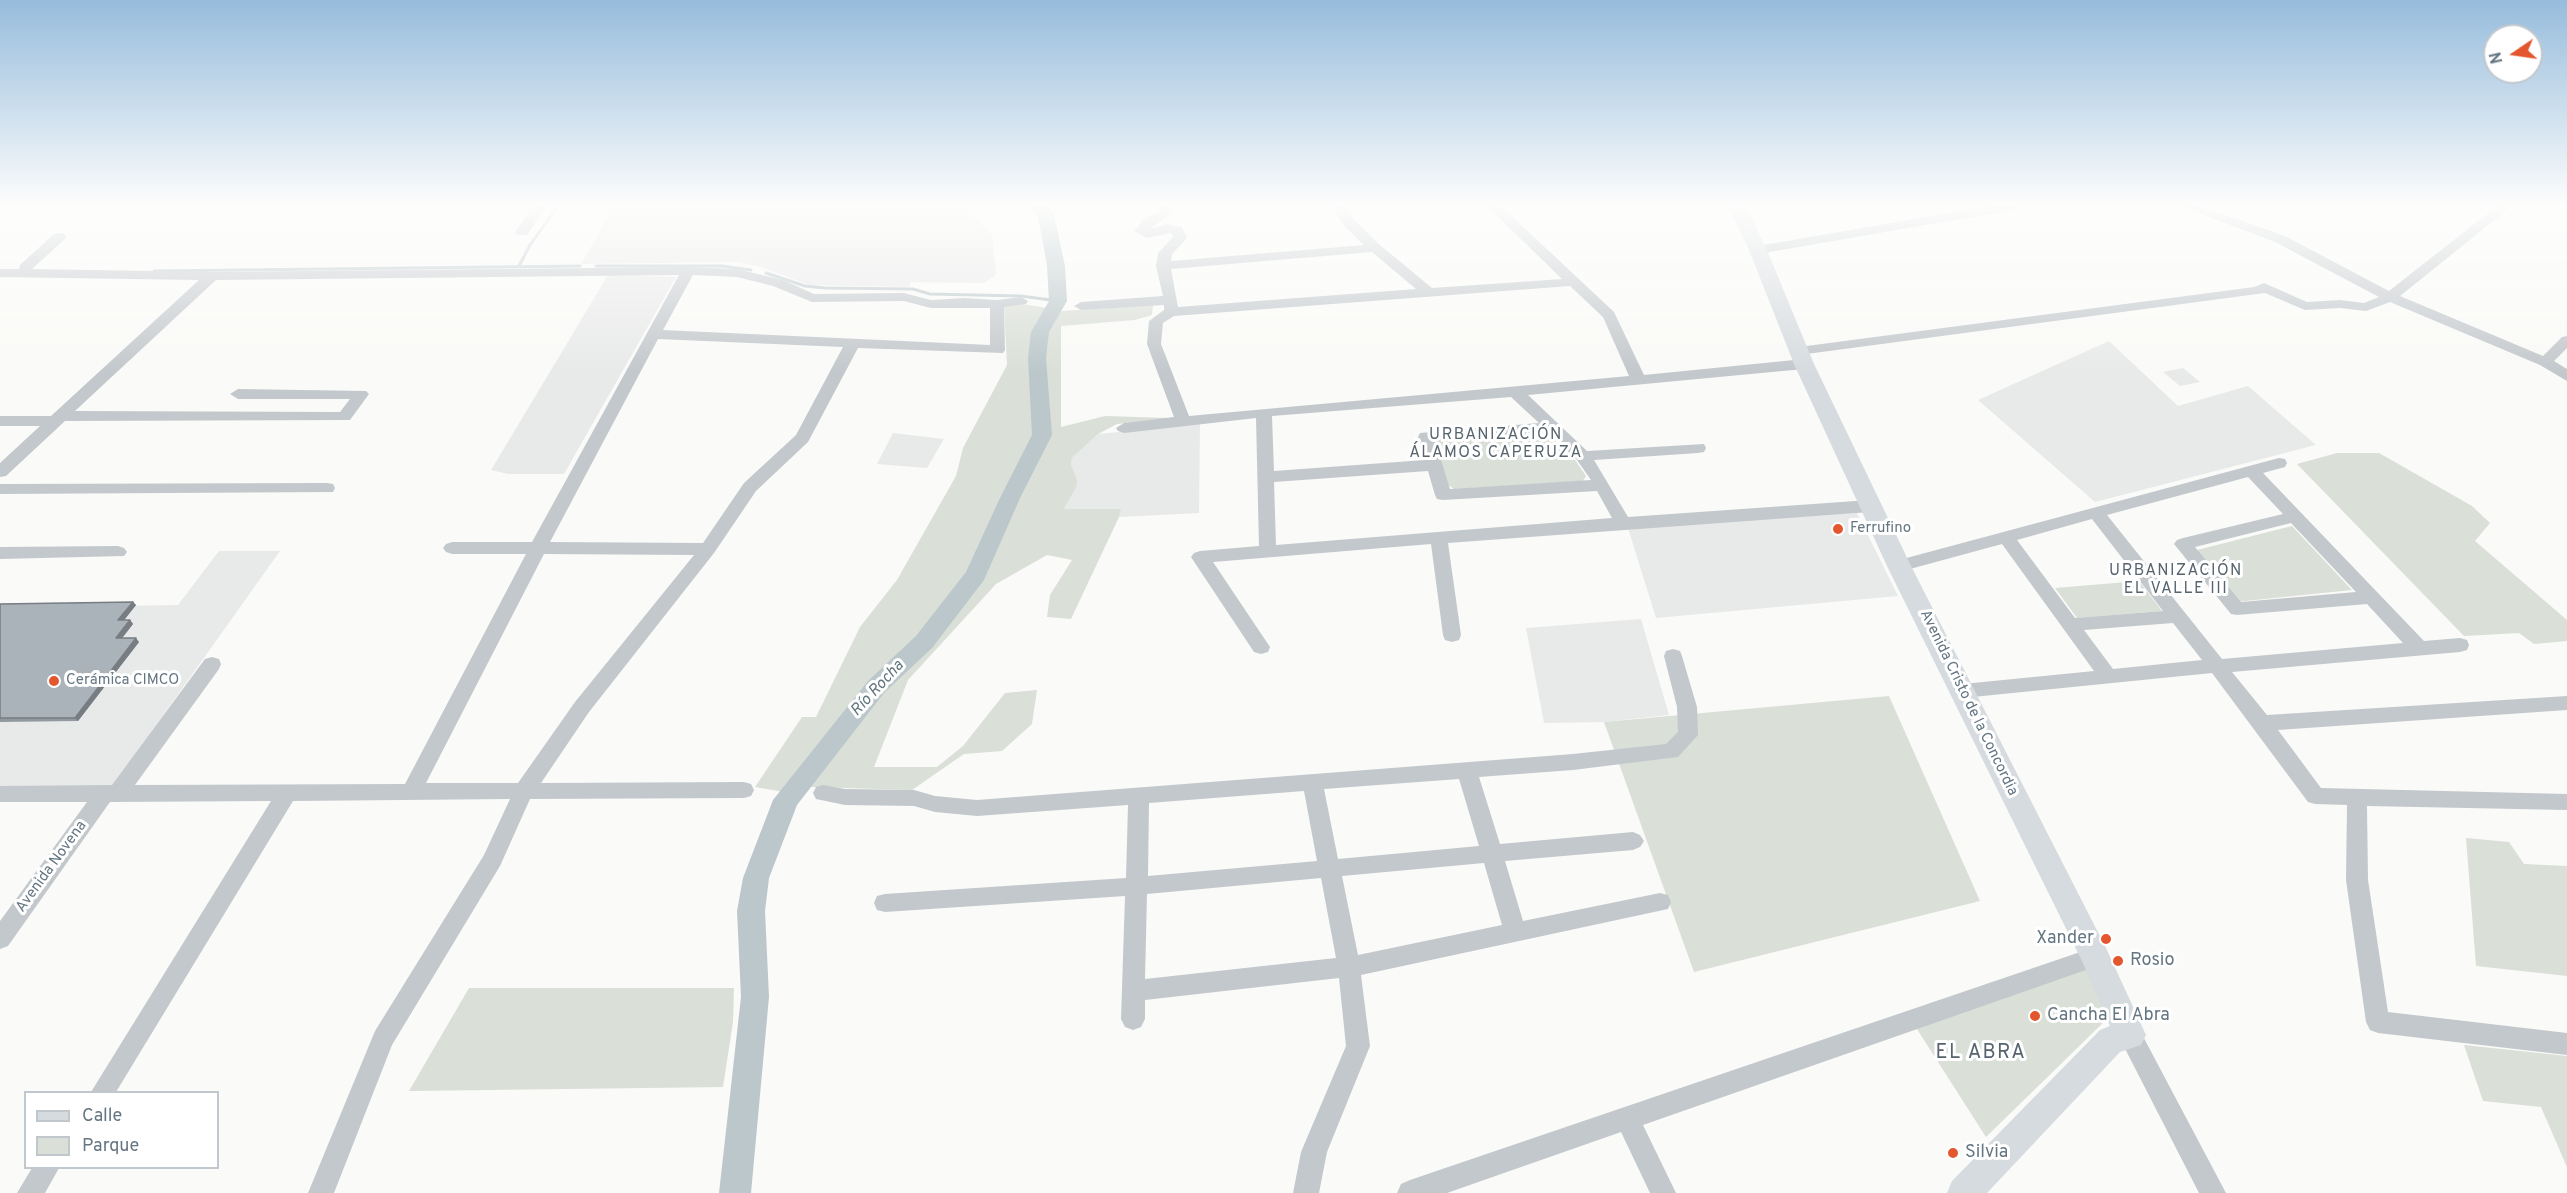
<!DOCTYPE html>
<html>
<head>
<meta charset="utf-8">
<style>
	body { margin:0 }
	#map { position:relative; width:2567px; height:1193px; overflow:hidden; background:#fafaf8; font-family:Overpass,sans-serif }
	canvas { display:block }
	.legend { position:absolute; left:24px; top:1091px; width:195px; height:78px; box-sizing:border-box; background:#fff; border:2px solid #c1c8cd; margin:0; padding:8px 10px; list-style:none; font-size:18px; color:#657683 }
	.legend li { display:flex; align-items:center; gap:12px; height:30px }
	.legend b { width:30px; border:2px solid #c1c8cd }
	.north { position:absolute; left:2483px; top:24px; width:60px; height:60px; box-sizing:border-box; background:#fff; border:2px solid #c1c8cd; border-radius:50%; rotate:257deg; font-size:16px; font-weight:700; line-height:24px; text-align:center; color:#657683 }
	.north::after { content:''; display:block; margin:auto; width:21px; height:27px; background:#e4572e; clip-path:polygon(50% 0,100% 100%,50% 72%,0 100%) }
</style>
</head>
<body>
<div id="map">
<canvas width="2567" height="1193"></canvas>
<ul class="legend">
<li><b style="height:8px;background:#d6dbdf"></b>Calle</li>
<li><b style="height:16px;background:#dadfd7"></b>Parque</li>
</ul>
<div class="north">N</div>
</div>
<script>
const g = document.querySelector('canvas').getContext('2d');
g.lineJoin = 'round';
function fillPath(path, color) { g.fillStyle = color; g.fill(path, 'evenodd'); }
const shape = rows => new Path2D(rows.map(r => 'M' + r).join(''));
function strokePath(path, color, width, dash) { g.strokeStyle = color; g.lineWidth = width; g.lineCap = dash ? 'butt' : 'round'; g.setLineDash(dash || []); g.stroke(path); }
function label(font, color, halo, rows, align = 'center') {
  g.font = font + ' Overpass,sans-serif'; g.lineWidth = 6; g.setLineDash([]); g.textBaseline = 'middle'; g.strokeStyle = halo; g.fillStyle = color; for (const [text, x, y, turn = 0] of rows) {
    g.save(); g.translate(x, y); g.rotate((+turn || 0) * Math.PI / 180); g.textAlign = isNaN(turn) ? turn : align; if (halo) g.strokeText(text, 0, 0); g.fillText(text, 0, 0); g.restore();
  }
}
fillPath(shape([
	[614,206,1018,206,1021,212,963,207,992,233,996,274,994,277,983,283,911,282,909,287,809,285,761,267,737,262,581,264],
	[608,275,676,277,564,474,508,474,491,470],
	[2109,341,2178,406,2248,386,2316,445,2095,502,1978,400],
	[2183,368,2200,382,2180,386,2163,372],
	[1200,424,1199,513,1119,517,1120,509,1064,509,1076,488,1071,465,1072,458,1098,434],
	[893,433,944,439,927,468,877,464],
	[1857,513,1898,596,1656,618,1628,528],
	[219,551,280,551,112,787,0,788,0,608,178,605],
	[1641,619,1669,715,1604,722,1544,723,1526,628]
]), '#e8e9e9');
fillPath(shape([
	[1022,304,1048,308,1034,334,1035,436,970,573,922,639,875,679,784,792,755,787,802,717,816,717,860,627,897,580,956,476,963,448,1007,365,1004,306],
	[1153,305,1152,315,1135,320,1061,326,1061,427,1105,416,1170,418,1117,424,1098,434,1072,458,1071,465,1077,480,1076,488,1064,509,1121,509,1119,517,1071,619,1047,617,1050,595,1072,560,1047,555,996,584,908,680,874,767,937,767,963,746,1005,693,1037,690,1032,724,1002,751,964,754,912,790,810,787,896,677,929,649,982,579,1049,433,1044,346,1047,332,1061,311],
	[1547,433,1573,457,1586,476,1583,481,1454,489,1447,484,1434,443,1440,439],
	[2337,453,2379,453,2472,506,2490,523,2475,541,2567,620,2567,641,2534,644,2519,633,2464,636,2297,464],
	[2292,526,2352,590,2235,602,2193,551],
	[2139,581,2162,611,2077,618,2055,588],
	[1889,696,1980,901,1694,972,1604,722],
	[2466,838,2509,842,2524,864,2567,866,2567,976,2476,966],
	[2085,965,2110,1016,1986,1137,1915,1026],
	[469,988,734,988,733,1022,723,1087,409,1091],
	[2464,1045,2567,1056,2567,1167,2541,1107,2483,1101]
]), '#dadfd7');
strokePath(shape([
	[519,266,530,245,558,206],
	[596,266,722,266,751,270],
	[154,271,580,266],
	[766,273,805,286,825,288,913,289,930,294,1021,296,1058,301]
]), '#bbc7cb', 3);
fillPath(shape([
	[1028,206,1047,206,1054,214,1065,266,1067,301,1049,332,1046,358,1052,435,1020,498,984,580,932,648,884,693,797,805,769,878,765,911,769,997,751,1193,719,1193,741,997,737,911,743,878,773,800,868,681,916,636,966,572,1000,498,1032,435,1028,358,1031,332,1049,301,1047,266,1038,216,1028,206]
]), '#bbc7cb');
fillPath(shape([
	[533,206,546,206,527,235,517,235,515,232,533,206],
	[1159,206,1172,206,1172,213,1150,229,1167,224,1182,227,1187,238,1172,254,1171,261,1364,245,1346,228,1331,206,1344,206,1356,222,1380,245,1432,288,1562,279,1487,206,1501,206,1614,312,1644,375,1804,359,1812,364,1804,369,1528,395,1587,451,1704,444,1706,448,1704,452,1698,453,1594,460,1628,517,1870,500,1876,502,1878,506,1876,510,1870,512,1448,543,1461,635,1459,640,1452,642,1445,640,1443,635,1431,544,1213,562,1270,647,1268,652,1261,654,1254,652,1191,557,1194,553,1200,551,1259,546,1256,418,1124,433,1118,431,1116,428,1124,423,1174,417,1147,344,1149,321,1164,310,1164,305,1081,310,1074,306,1081,302,1163,296,1156,266,1158,253,1173,237,1171,233,1147,238,1134,231,1143,220,1159,211,1159,206],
	[1372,252,1416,289,1178,307,1171,269,1372,252],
	[1570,286,1603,317,1629,376,1189,416,1161,344,1163,323,1174,316,1570,286],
	[1511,397,1539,423,1420,433,1418,437,1425,460,1274,471,1272,416,1511,397],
	[1548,432,1577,460,1591,480,1450,489,1435,441,1548,432],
	[1428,471,1435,495,1437,499,1443,500,1597,491,1612,518,1276,545,1274,482,1428,471],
	[1988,206,2019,206,2013,210,1758,254,1751,250,1758,246,1988,206],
	[2180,206,2200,206,2285,236,2389,291,2497,206,2512,206,2400,296,2543,356,2562,337,2567,336,2567,348,2554,361,2567,369,2567,381,2540,365,2390,302,2366,311,2340,308,2305,310,2265,293,1799,355,1792,351,1799,347,2254,287,2264,283,2307,302,2340,300,2364,303,2379,297,2275,242,2180,206],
	[59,233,64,234,66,237,64,240,32,269,212,272,688,267,737,269,783,280,814,294,904,293,931,300,964,298,997,300,1021,297,1028,301,1026,304,1004,307,1005,350,1003,353,858,348,808,442,756,491,714,553,589,712,541,783,744,782,751,784,754,790,751,796,744,798,530,799,500,866,392,1045,334,1193,308,1193,375,1031,484,855,510,799,293,801,116,1092,91,1092,271,801,110,802,8,946,0,949,0,921,87,802,0,802,0,786,112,785,205,659,212,657,219,659,221,664,219,669,135,785,405,784,526,554,452,554,446,552,443,548,446,544,452,542,532,542,679,275,216,280,75,411,340,412,350,399,238,399,230,394,238,389,366,391,369,394,350,420,65,421,6,476,0,477,0,463,40,426,0,426,0,416,51,416,199,280,0,277,0,269,19,269,20,265,54,234,59,233],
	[693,275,737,277,773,286,812,302,904,301,931,308,990,308,990,345,663,330,693,275],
	[658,339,843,347,796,435,744,483,703,543,550,542,658,339],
	[544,554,694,555,575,702,518,783,426,783,544,554],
	[2279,458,2285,459,2287,463,2285,467,2263,473,2424,641,2460,638,2467,640,2469,645,2467,650,2460,652,2232,672,2267,715,2567,696,2567,710,2278,730,2321,788,2567,794,2567,810,2367,806,2368,880,2388,1012,2567,1033,2567,1055,2378,1033,2370,1030,2366,1022,2346,880,2347,805,2315,804,2308,802,2212,673,1963,698,1956,696,1953,691,1956,686,1963,684,2094,671,2002,544,1899,572,1893,570,1890,566,1893,562,1899,560,2279,458],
	[2248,477,2283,514,2183,538,2177,540,2174,544,2231,614,2237,615,2367,604,2403,643,2222,659,2107,515,2248,477],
	[2092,519,2163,611,2075,618,2017,540,2092,519],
	[2291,523,2356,592,2241,602,2195,547,2291,523],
	[2173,623,2202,660,2113,669,2084,630,2173,623],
	[327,483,333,484,335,488,333,492,0,494,0,484,327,483],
	[118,546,124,548,127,552,124,556,0,559,0,547,118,546],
	[1673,649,1680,651,1682,656,1697,707,1698,735,1678,757,1573,770,1479,777,1500,844,1633,832,1640,835,1644,841,1640,847,1633,850,1505,861,1523,921,1660,893,1668,895,1671,902,1668,909,1361,975,1370,1046,1327,1152,1319,1193,1293,1193,1301,1152,1346,1046,1339,978,1145,1000,1145,1019,1141,1027,1133,1030,1125,1027,1121,1019,1125,896,885,912,877,910,874,903,877,896,885,894,1126,878,1128,805,977,816,935,812,914,806,845,805,816,799,813,793,816,787,823,785,845,789,914,790,935,796,977,800,1573,754,1666,744,1678,732,1677,707,1664,656,1666,651,1673,649],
	[1459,779,1479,846,1338,859,1324,789,1459,779],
	[1304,791,1317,861,1148,876,1149,803,1304,791],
	[1484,863,1502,925,1358,955,1342,876,1484,863],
	[1321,878,1336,958,1145,979,1147,894,1321,878],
	[2095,947,2103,950,2106,957,2103,964,1643,1125,1676,1193,1650,1193,1621,1132,1447,1193,1397,1193,1401,1184,1410,1180,2095,947],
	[2130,1024,2138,1027,2226,1193,2199,1193,2118,1035,2122,1027,2130,1024],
	[32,1168,59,1168,45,1193,17,1193,32,1168]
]), '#c3c8cc');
fillPath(shape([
	[1728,206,1746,206,1767,250,1814,364,1911,566,2106,948,2146,1035,2141,1045,2120,1052,1987,1193,1947,1193,1952,1181,2100,1030,2110,1026,2082,961,1887,566,1794,364,1749,250,1728,206]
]), '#d6dbdf');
fillPath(shape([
	[133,602,136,605,124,620,130,620,133,624,122,638,139,642,78,721,0,722,0,604]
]), '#929a9f');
fillPath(shape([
	[133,602,136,605,121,624,118,620],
	[130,620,133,624,119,642,116,638],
	[136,638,139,642,78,721,75,718]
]), '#777d82');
const building = shape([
	[133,602,118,620,130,620,116,638,136,638,75,718,0,718,0,604,133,602]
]);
fillPath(building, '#aab3b9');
strokePath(building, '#777d82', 1.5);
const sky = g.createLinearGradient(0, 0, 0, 373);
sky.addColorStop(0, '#96bcdc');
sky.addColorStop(0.55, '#fdfdfc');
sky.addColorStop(1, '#fdfdfc00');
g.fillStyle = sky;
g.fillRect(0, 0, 2567, 373);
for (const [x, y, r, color] of [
	[1838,529,6,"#e4572e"],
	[54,681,6,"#e4572e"],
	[2106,939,6,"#e4572e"],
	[2118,961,6,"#e4572e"],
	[2035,1016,6,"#e4572e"],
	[1953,1153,6,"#e4572e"]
]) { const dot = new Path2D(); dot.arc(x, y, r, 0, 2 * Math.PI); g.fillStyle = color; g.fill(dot); strokePath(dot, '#fff', 2); }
label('15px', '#657683', '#fff', [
	["Ferrufino",1850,529],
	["Cerámica CIMCO",66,681]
], 'left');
label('15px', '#657683', '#fff', [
	["Avenida Cristo de la Concordia",1968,703,64],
	["Avenida Novena",52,867,-54]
]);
g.letterSpacing = '1.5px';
label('16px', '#57646e', '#fff', [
	["URBANIZACIÓN",1496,436],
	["ÁLAMOS CAPERUZA",1496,454],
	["URBANIZACIÓN",2176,572],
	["EL VALLE III",2176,590]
]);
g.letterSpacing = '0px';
label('italic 16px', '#60757c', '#fff', [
	["Río Rocha",878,689,-47]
]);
label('18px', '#657683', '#fff', [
	["Xander",2094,939,"right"],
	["Rosio",2130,961],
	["Cancha El Abra",2047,1016],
	["Silvia",1965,1153]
], 'left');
g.letterSpacing = '1.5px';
label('20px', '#57646e', '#fff', [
	["EL ABRA",1981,1054]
]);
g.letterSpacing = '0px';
</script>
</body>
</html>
